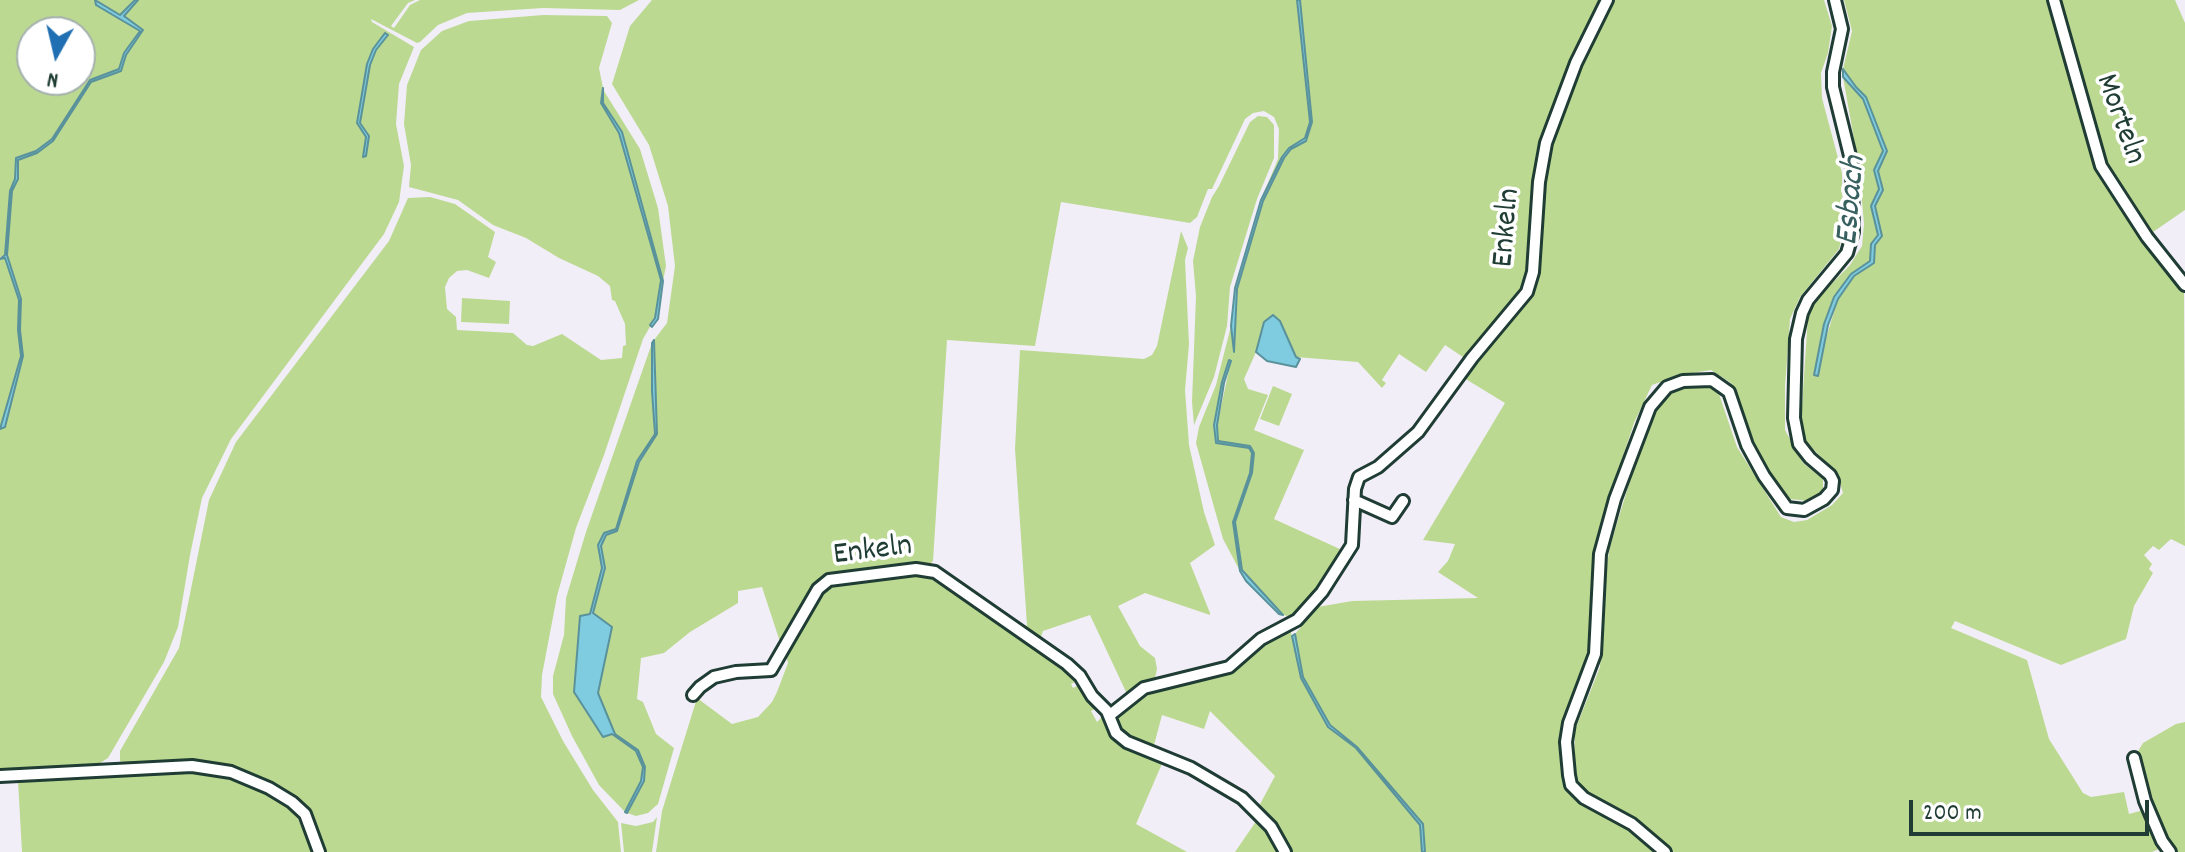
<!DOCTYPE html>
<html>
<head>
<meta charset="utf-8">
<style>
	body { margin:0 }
	#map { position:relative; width:2185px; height:852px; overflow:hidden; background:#f2eef8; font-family:Dekko,sans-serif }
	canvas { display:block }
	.north { position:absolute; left:16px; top:16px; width:80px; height:80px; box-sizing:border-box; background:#fff; border:2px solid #a5b1ae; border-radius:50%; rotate:188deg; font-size:22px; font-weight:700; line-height:32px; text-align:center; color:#1f3d34 }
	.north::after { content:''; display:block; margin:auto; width:28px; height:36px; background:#1f6fb2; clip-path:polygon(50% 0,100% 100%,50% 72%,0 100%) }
	.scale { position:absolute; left:1909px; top:800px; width:240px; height:36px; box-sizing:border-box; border:4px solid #1f3d34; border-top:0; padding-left:10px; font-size:24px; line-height:28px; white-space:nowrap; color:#1f3d34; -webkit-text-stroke:6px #fff; paint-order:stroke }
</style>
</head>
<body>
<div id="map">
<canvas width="2185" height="852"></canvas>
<div class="north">N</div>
<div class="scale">200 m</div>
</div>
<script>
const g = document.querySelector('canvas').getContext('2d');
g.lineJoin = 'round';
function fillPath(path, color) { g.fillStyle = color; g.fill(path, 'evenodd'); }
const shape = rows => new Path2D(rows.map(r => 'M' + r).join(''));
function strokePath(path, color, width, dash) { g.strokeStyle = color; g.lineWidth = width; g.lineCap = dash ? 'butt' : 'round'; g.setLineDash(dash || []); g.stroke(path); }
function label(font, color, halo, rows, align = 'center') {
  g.font = font + ' Dekko,sans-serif'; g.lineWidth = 7; g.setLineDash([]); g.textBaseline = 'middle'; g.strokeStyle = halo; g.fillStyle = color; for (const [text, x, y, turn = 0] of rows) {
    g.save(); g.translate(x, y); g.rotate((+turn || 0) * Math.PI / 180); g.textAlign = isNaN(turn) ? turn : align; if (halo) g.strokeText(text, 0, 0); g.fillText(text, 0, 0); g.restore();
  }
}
fillPath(shape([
	[0,0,95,0,97,5,140,31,124,53,120,69,90,80,52,139,36,151,16,158,15,179,10,191,5,255,0,257],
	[32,32,80,32,80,80,32,80],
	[98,0,135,0,121,15,98,3],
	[138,0,415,0,408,3,391,26,394,28,410,5,420,0,639,0,620,10,543,8,467,13,438,25,420,42,417,43,371,19,372,22,414,47,399,84,396,124,404,166,399,202,384,234,231,439,202,498,190,555,178,627,164,662,108,758,94,767,0,771,0,429,5,427,23,356,20,330,21,299,7,255,12,191,18,179,18,160,37,153,53,141,91,82,121,71,126,55,143,30,123,16],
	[388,35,376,50,370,65,360,123,369,136,366,156,363,156,367,137,357,123,367,64,373,49],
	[652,0,1297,0,1310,122,1305,138,1289,148,1282,157,1261,200,1278,159,1279,129,1274,117,1264,111,1253,113,1245,119,1212,189,1208,189,1197,217,1190,223,1061,202,1035,346,947,340,933,561,927,567,842,572,827,576,782,648,762,587,738,591,738,603,690,632,664,653,641,658,637,699,643,702,656,734,674,748,658,804,648,813,636,816,627,813,643,782,645,766,638,750,615,735,598,693,612,627,592,614,605,568,601,546,606,535,617,531,639,462,657,434,654,340,667,323,675,266,668,206,649,145,612,84,630,26],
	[1300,0,1602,0,1568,70,1540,148,1527,279,1518,297,1466,359,1445,345,1426,372,1399,354,1382,380,1386,383,1382,388,1358,362,1296,357,1280,321,1264,322,1256,352,1244,379,1248,389,1268,395,1254,430,1304,450,1274,519,1342,550,1325,581,1293,617,1283,615,1242,570,1235,522,1252,473,1254,453,1250,446,1218,441,1217,425,1231,361,1222,382,1214,425,1216,443,1249,448,1252,453,1250,473,1233,522,1240,571,1223,539,1196,443,1199,427,1216,385,1231,326,1233,345,1237,289,1263,201,1284,158,1291,149,1306,140,1312,122],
	[1613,0,1824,0,1832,26,1828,53,1821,73,1822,98,1842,173,1843,233,1839,249,1800,297,1790,319,1785,387,1785,430,1803,463,1823,479,1823,490,1808,501,1790,499,1770,475,1750,439,1731,383,1711,370,1680,375,1652,385,1634,423,1598,532,1594,553,1589,648,1584,671,1566,713,1560,743,1561,773,1566,790,1577,802,1634,833,1656,852,1425,852,1423,824,1357,747,1330,725,1303,677,1295,634,1318,607,1352,601,1478,598,1438,572,1448,561,1455,544,1423,540,1505,403,1464,378,1536,287,1547,155,1577,73],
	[1844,0,2049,0,2097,168,2177,279,2184,293,2185,546,2171,539,2159,550,2153,546,2144,555,2152,564,2149,569,2153,573,2134,606,2126,639,2061,665,1955,621,1951,628,2027,660,2049,739,2083,793,2091,797,2124,792,2129,814,2147,809,2161,848,2152,852,1674,852,1636,819,1589,794,1579,783,1574,765,1575,730,1600,667,1606,571,1610,546,1637,458,1652,418,1664,399,1676,391,1690,387,1713,388,1719,394,1737,447,1781,517,1794,522,1807,520,1832,505,1843,493,1837,473,1805,441,1801,422,1808,316,1815,301,1850,265,1862,246,1864,224,1859,167,1843,77,1863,99,1883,151,1875,170,1879,190,1871,206,1878,236,1871,244,1870,261,1851,274,1834,297,1824,324,1815,374,1838,299,1854,276,1874,263,1875,245,1882,236,1875,206,1883,190,1878,171,1887,151,1866,97,1856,87,1843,69,1852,31],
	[2059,0,2175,0,2185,23,2185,210,2150,234,2106,164],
	[543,15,607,16,612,23,599,68,603,88,601,103,619,133,661,281,655,318,643,339,604,455,576,528,557,596,542,675,541,697,563,741,593,790,618,822,621,852,323,852,309,817,250,775,128,765,120,761,120,751,179,648,209,500,236,442,389,241,408,198,430,197,455,204,495,232,488,257,496,262,489,278,467,270,457,271,449,278,445,287,447,309,456,317,457,330,513,333,527,345,533,346,562,334,601,360,622,358,623,346,626,345,625,324,615,301,612,300,610,286,598,276,559,258,526,238,493,225,458,200,409,187,411,165,404,124,407,85,421,50,442,31,469,21],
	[604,91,640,149,658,208,666,266,663,281,622,132,603,103],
	[1258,116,1267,117,1274,125,1274,158,1257,199,1230,287,1227,326,1214,377,1194,425,1192,402,1196,296,1193,261,1200,227,1212,197,1219,186,1250,122],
	[1181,231,1188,248,1185,260,1189,344,1185,390,1189,445,1204,512,1215,545,1190,563,1210,613,1210,615,1145,593,1118,606,1140,646,1155,658,1157,669,1155,678,1127,694,1090,615,1043,631,1040,640,1025,629,1027,625,1015,449,1020,350,1144,359,1152,355,1157,346],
	[5,258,19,300,18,330,21,356,3,425,0,426,0,259],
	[462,298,510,301,509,324,461,322],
	[652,343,655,434,637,461,616,529,604,534,598,545,602,568,590,615,580,616,574,692,603,736,612,733,636,751,643,767,641,781,625,812,599,785,572,736,553,694,553,676,564,635,566,598,586,532],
	[1273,386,1292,394,1279,426,1260,419],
	[916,574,930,575,943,582,1065,667,1077,681,1071,684,1073,688,1079,685,1087,699,1098,707,1091,711,1097,722,1105,714,1109,725,1164,759,1136,824,1187,852,656,852,662,811,697,698,732,724,758,717,772,702,777,692,788,663,786,654,822,592,831,584],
	[1290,628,1301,678,1328,726,1356,748,1420,825,1422,852,1290,852,1258,808,1275,776,1210,711,1204,729,1162,715,1153,749,1132,742,1119,731,1116,716,1141,693,1158,687,1220,675,1233,668,1272,637],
	[2185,722,2185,852,2176,852,2156,824,2137,753,2143,743,2176,724],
	[186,771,212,773,247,783,274,796,294,810,313,852,22,852,18,781],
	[657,817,652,852,624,852,621,823,636,826,653,822],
	[1259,817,1282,852,1235,852]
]), '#bcd991');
const water = shape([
	[95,0,120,15,135,0,138,0,124,16,143,30,126,55,121,71,91,82,53,141,37,153,18,160,18,179,12,191,7,255,21,299,20,330,23,356,5,427,0,429,21,356,18,330,19,300,5,258,0,259,5,255,10,191,15,179,16,158,36,151,52,139,90,80,119,69,124,53,140,31,96,5,95,0],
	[1297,0,1300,0,1312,122,1306,141,1291,149,1284,158,1263,201,1237,289,1234,352,1231,326,1235,288,1261,200,1282,157,1289,148,1305,138,1310,122,1297,0],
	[385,33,388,35,376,50,370,65,360,123,369,136,366,156,363,157,366,137,357,123,367,64,373,49,385,33],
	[1843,69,1856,87,1866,97,1887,151,1878,171,1883,190,1875,206,1882,236,1875,245,1874,263,1854,276,1838,299,1828,325,1818,376,1814,375,1824,324,1834,297,1851,274,1870,261,1871,244,1878,235,1871,206,1879,189,1874,170,1883,151,1863,99,1843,77,1843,69],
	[603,88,603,103,622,132,663,281,658,319,652,327,650,325,655,318,661,280,619,133,601,103,603,88],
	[1273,315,1280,321,1296,357,1300,359,1296,367,1267,361,1256,352,1264,322,1273,315],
	[654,340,657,434,639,462,617,531,606,535,601,546,605,568,593,613,612,627,598,693,615,734,638,750,645,767,644,781,627,813,625,812,641,781,643,767,636,751,612,734,603,737,574,692,580,616,590,614,602,568,598,545,604,533,616,529,637,461,655,434,652,391,652,343,654,340],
	[1229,360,1231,361,1224,383,1217,425,1218,441,1250,446,1254,453,1252,473,1235,522,1242,570,1283,615,1279,614,1246,581,1240,571,1233,522,1250,473,1252,453,1249,448,1216,443,1214,425,1222,382,1229,360],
	[1295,634,1303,677,1330,725,1357,747,1423,824,1425,852,1422,852,1420,825,1356,748,1328,727,1301,678,1292,636,1295,634]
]);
fillPath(water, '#7fcbdf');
strokePath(water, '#59929b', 2);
const minor = shape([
	[2054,0,2101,166,2147,237,2185,285],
	[1354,500,1392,517,1403,501],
	[693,695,700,687,714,677,736,672,771,670,818,589,829,580,916,569,935,572,1067,664,1080,676,1092,696,1107,711,1116,733,1127,742,1191,768,1242,798,1271,827,1285,852],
	[1110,715,1144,688,1229,667,1261,639,1297,620,1322,592,1352,545,1355,489,1359,477,1378,467,1418,432,1472,358,1527,292,1533,272,1539,182,1546,143,1576,63,1607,0],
	[2134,758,2145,801,2162,841,2170,852],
	[0,776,192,766,231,772,269,788,292,802,305,814,319,852],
	[1665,852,1632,824,1584,798,1571,785,1569,775,1566,742,1569,723,1595,654,1600,554,1615,499,1650,407,1667,387,1683,381,1712,380,1729,392,1747,445,1764,476,1787,508,1804,510,1824,499,1832,490,1833,481,1830,475,1810,458,1799,444,1794,418,1796,339,1802,313,1808,300,1847,253,1853,232,1852,164,1833,87,1833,72,1842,29,1835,0]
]);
strokePath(minor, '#1f3d34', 16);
strokePath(minor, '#fff', 10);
label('32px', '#1f3d34', '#fff', [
	["Morteln",2118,120,70],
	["Enkeln",1509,228,-85],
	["Enkeln",873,553,-7]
]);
label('italic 34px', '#37605f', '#fff', [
	["Esbach",1854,201,-85]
]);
</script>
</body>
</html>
